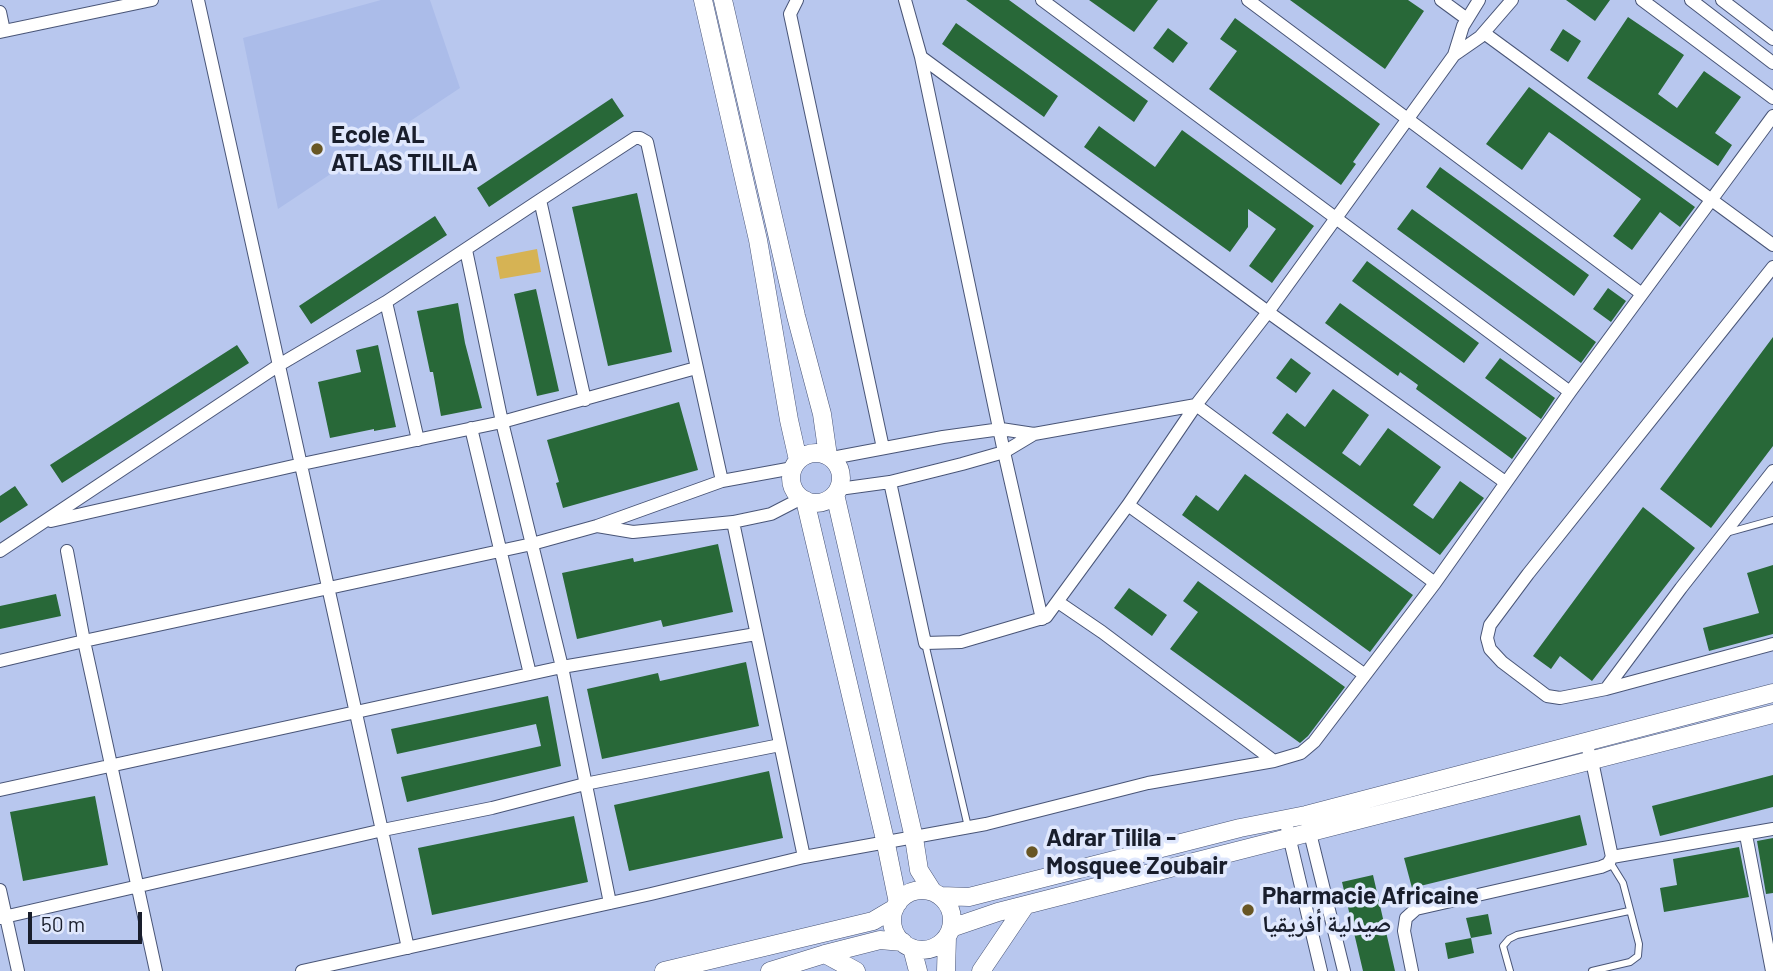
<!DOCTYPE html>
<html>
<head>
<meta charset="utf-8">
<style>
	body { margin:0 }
	#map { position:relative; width:1773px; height:971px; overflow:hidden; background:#b8c7ee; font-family:Barlow,sans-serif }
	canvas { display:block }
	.scale { position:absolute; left:28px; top:912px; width:114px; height:32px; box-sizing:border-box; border:4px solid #191e2c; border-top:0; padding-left:9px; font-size:21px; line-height:24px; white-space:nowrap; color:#191e2c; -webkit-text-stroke:5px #e0e8fd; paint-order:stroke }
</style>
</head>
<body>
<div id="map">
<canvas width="1773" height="971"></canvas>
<div class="scale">50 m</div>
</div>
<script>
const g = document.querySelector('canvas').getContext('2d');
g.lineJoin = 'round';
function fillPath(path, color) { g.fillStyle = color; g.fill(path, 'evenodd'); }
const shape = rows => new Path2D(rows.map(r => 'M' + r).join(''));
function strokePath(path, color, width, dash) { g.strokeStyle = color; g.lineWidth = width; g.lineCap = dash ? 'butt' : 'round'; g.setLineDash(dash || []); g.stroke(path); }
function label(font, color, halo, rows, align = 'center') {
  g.font = font + ' Barlow,"Noto Naskh Arabic",sans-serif'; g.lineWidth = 7; g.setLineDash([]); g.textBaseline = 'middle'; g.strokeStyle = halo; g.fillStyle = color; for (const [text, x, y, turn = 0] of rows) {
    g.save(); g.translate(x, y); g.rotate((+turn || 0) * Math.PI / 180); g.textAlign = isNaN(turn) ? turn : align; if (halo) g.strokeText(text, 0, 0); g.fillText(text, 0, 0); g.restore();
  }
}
fillPath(shape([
	[381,0,430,0,460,88,278,209,243,38]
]), '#abbce9');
fillPath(shape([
	[537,249,541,272,500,279,496,257]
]), '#d6b354');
fillPath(shape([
	[966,0,1009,0,1148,101,1134,122],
	[1089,0,1158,0,1134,32],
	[1290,0,1408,0,1424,11,1385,69],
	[1566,0,1610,0,1595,21],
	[1628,17,1684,55,1658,94,1677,108,1704,71,1741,97,1715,133,1732,145,1718,166,1587,78],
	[1235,18,1380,124,1353,162,1356,164,1341,185,1209,89,1237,51,1220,39],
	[956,23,1058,96,1044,117,942,44],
	[1168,28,1188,43,1173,63,1153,48],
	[1563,29,1581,41,1568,62,1550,50],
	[1529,87,1695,207,1680,227,1660,212,1632,250,1613,236,1641,199,1559,139,1549,132,1522,170,1486,144],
	[612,98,624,116,489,207,477,188],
	[1099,126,1155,167,1182,130,1314,226,1272,283,1249,266,1276,229,1248,209,1248,227,1230,252,1084,147],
	[1440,167,1589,275,1574,296,1426,187],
	[637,193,672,352,608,366,572,207],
	[1412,209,1596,342,1581,363,1397,229],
	[435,216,447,235,311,324,299,306],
	[1367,261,1479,343,1464,363,1352,281],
	[1608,288,1626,301,1611,322,1593,309],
	[536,289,559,391,537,396,514,294],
	[458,303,465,343,482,408,441,416,433,372,430,372,417,311],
	[1340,303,1527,438,1512,459,1416,389,1418,385,1400,372,1398,376,1325,323],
	[1773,337,1773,446,1711,528,1660,489],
	[237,345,249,363,62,483,50,465],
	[378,345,396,427,374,431,374,429,330,438,318,382,361,372,356,350],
	[1291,358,1311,373,1296,393,1276,378],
	[1500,358,1555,398,1541,419,1485,378],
	[1333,389,1369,415,1342,453,1360,466,1388,428,1441,467,1413,505,1433,519,1460,481,1484,498,1440,555,1272,433,1287,413,1305,427],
	[679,402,698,470,563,508,556,483,559,482,547,440],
	[1245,474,1413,595,1370,652,1182,515,1196,495,1218,511],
	[15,486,28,505,0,523,0,496],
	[1643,507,1695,548,1592,681,1560,656,1551,669,1533,656],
	[718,544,733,612,663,627,661,620,577,639,562,573,633,558,634,562],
	[1773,565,1773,634,1709,651,1703,628,1759,613,1747,573],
	[1198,581,1345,687,1308,736,1300,743,1170,649,1198,612,1183,601],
	[1129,588,1167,615,1152,636,1114,608],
	[56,594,61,616,0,629,0,606],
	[746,662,759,726,602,759,587,689,658,673,660,681],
	[548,696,561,766,407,802,401,777,541,746,536,724,397,754,391,729],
	[769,771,783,838,629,871,614,805],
	[1773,775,1773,807,1660,836,1652,806],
	[95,796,108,865,23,881,10,812],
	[1580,815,1587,845,1412,888,1404,858],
	[574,816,588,882,432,915,418,848],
	[1773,838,1773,893,1766,894,1757,841],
	[1739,847,1749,897,1664,912,1660,888,1677,885,1673,859],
	[1373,875,1395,971,1363,971,1342,882],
	[1488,914,1492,934,1471,938,1466,918],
	[1471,938,1474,953,1448,959,1445,943]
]), '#286838');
const lane = shape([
	[1726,533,1773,520],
	[925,643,968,827],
	[1510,971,1503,946,1509,939,1517,935,1629,911],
	[1592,971,1630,962,1638,956,1639,944,1623,883,1610,862]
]);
const street = shape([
	[198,0,408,948],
	[797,0,790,14,883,448],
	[905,0,921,57,1004,452,1042,619],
	[1042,0,1570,392],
	[1248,0,1642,294],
	[1441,0,1467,19],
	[1642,0,1773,98],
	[1691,0,1773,63],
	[1722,0,1773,39],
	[0,12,4,31],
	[0,32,152,0],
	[1484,33,1773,245],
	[1454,55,1480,37,1512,0],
	[921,57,1268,312,1505,482],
	[540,200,585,400],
	[466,250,502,422,562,667,610,903],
	[1773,267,1528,574,1490,625,1487,638,1490,649,1502,662,1547,696,1560,698,1606,689,1773,644],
	[386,302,418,440],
	[471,428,530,674],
	[832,458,943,437,1001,429,1034,434,1196,405,1435,583],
	[890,482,925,643,961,642,1046,617,1128,505,1196,405,1268,312,1454,55,1463,26,1479,0],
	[839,489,890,482,962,464,1004,452,1034,434],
	[1128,505,1365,675],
	[51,521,302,464,502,422,696,368],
	[733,522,804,857],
	[597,526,633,532,733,522,771,514,802,498],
	[0,551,279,365,386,302,540,200,635,138,640,138,647,142,722,481],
	[67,551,84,641,156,971],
	[1058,602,1102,632,1274,761],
	[0,661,84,641,532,544,597,526,722,481,793,468],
	[1606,689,1681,588,1773,471],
	[1585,741,1592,761,1612,857,1773,829],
	[0,790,562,667,756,634],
	[1285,819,1321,971],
	[1308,825,1344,971],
	[1746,835,1772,971],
	[0,890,18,971],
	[0,918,383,830,492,808,585,784,780,745],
	[302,971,651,894,804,857,986,824,1148,783,1274,761,1301,753,1314,742,1435,583,1570,392,1773,116],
	[1412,971,1404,931,1406,918,1416,909,1601,867,1608,864,1612,857]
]);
const secondary = shape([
	[703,0,758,240,789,420,798,460],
	[723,0,796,316,822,414,828,456],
	'791 478a25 25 0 1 1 50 0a25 25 0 1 1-50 0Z',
	[835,494,914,838,919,870,933,892],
	[805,500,886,844,898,903],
	'892 920a30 30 0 1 1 60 0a30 30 0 1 1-60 0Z',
	[941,896,969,897,1240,828,1306,815,1773,693],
	[951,928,998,912,1773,714],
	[912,948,918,971],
	[825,954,856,971],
	[664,971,873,921,895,908],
	[770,971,825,954,880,940,903,942],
	[946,971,947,937],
	[981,971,1025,906]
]);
strokePath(lane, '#495577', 8);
strokePath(street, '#495577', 14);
strokePath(secondary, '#495577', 19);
strokePath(lane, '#fff', 6);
strokePath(street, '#fff', 12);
strokePath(secondary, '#fff', 18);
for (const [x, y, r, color] of [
	[317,149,7,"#685624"],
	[1032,852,7,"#685624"],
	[1248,910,7,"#685624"]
]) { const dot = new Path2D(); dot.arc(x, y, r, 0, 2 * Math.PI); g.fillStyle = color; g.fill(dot); strokePath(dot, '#e0e8fd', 2.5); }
label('bold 24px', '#191e2c', '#e0e8fd', [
	["Ecole AL",331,135],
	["ATLAS TILILA",331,163],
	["Adrar Tilila -",1046,838],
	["Mosquee Zoubair",1046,866],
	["Pharmacie Africaine",1262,896],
	["صيدلية أفريقيا",1262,924]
], 'left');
</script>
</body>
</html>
